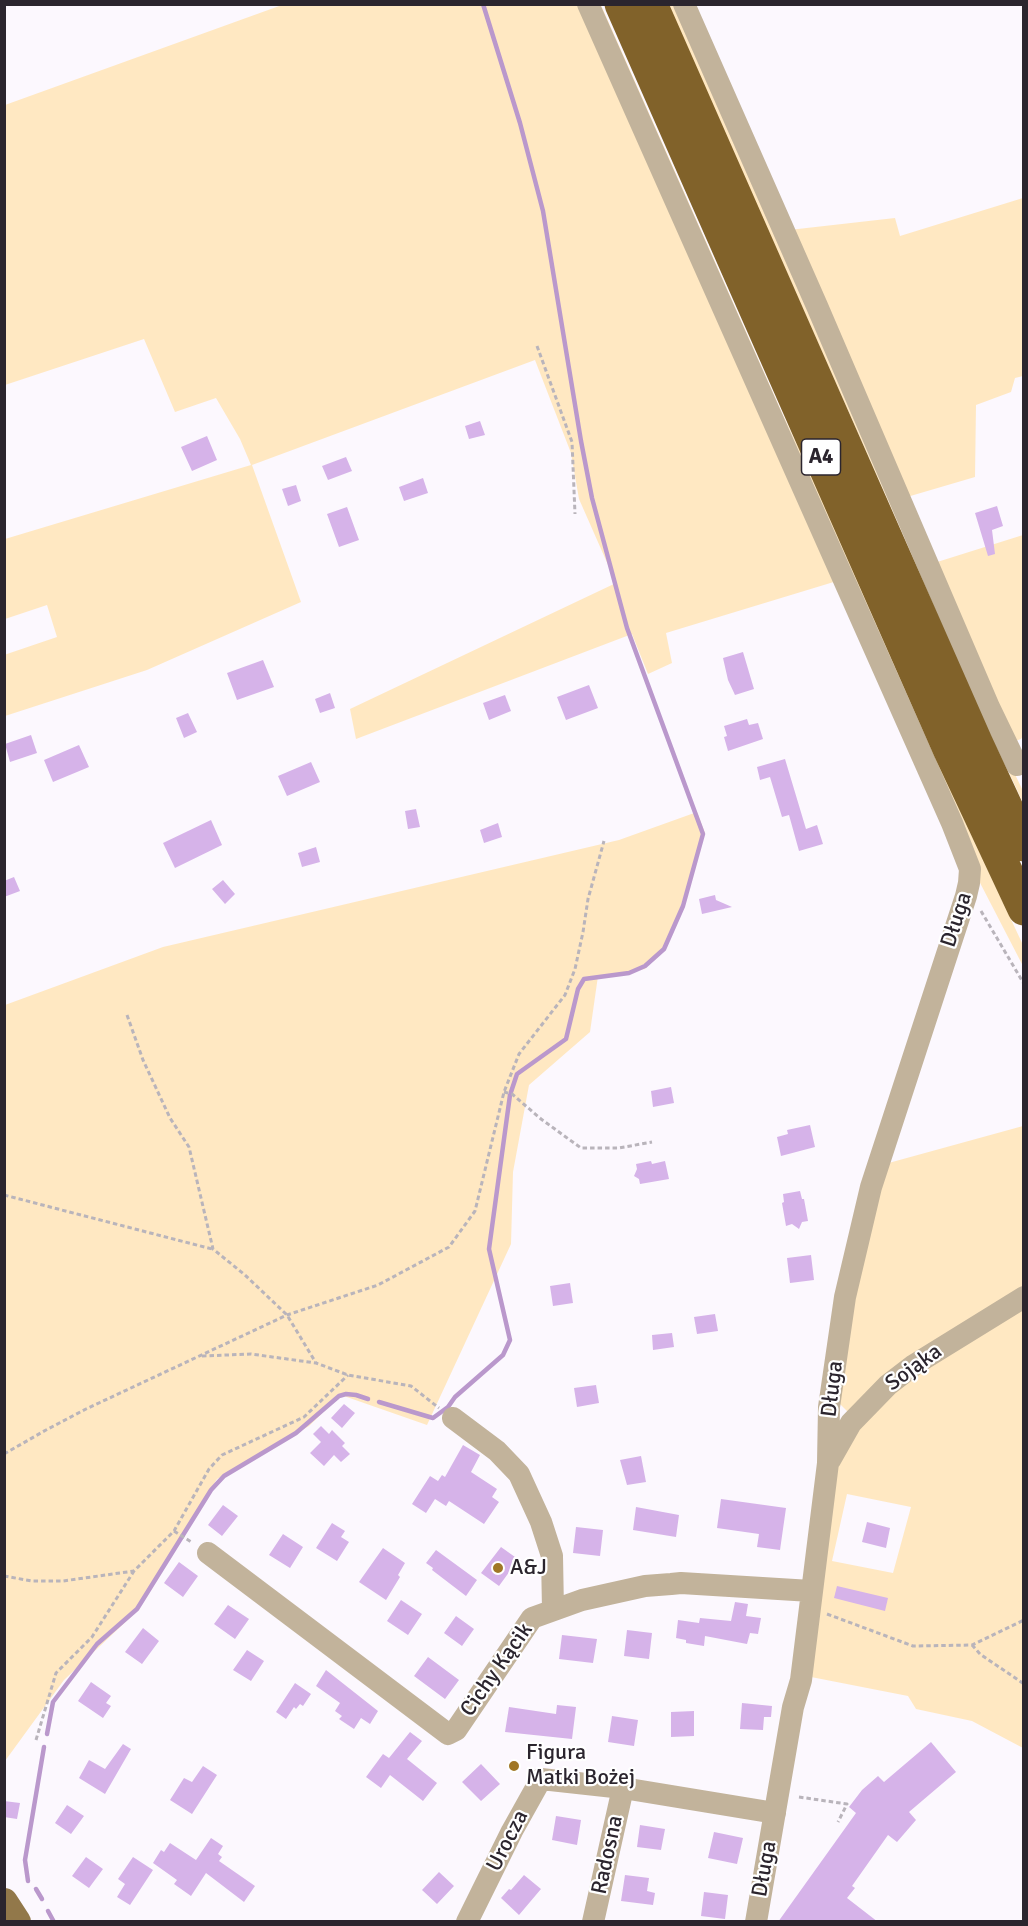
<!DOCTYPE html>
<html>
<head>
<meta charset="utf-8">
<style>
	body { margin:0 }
	#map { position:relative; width:1028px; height:1926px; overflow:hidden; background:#fcf8fe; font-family:Signika,sans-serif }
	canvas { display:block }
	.frame { position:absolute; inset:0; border:6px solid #2b252e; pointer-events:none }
</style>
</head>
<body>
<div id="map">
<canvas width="1028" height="1926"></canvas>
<div class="frame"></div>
</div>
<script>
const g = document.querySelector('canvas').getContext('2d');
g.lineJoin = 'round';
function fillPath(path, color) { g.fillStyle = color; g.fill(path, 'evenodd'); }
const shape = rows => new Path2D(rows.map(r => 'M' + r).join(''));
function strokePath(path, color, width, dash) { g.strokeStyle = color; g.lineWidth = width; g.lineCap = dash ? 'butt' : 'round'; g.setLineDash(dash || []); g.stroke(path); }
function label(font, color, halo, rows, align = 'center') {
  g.font = font + ' Signika,sans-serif'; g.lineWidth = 4.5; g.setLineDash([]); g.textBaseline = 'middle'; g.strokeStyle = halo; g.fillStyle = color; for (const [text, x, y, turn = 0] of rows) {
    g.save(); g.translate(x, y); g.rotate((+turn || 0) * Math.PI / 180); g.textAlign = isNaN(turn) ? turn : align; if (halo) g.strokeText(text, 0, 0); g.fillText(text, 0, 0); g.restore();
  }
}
fillPath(shape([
	[282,5,580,5,837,581,666,633,672,663,648,674,632,634,356,739,350,709,616,583,579,499,571,453,535,360,252,465,301,602,147,670,5,716,4,655,57,637,47,605,5,619,5,539,251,465,240,439,216,398,175,412,144,339,5,385,5,105],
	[593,5,601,5,783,415,801,453,925,736,1023,945,1023,966,977,877],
	[668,5,679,5,986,714,1023,791,1023,803,1005,764],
	[1023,198,1023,376,1015,378,1011,392,976,405,975,477,907,497,789,230,895,218,900,236],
	[1023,535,1024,734,1021,739,1015,741,934,563],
	[697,812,705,833,669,941,645,969,598,976,590,1032,529,1085,513,1172,511,1244,427,1425,341,1395,309,1426,217,1479,135,1613,64,1680,5,1761,5,1005,163,947,619,840],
	[1023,1126,1023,1289,848,1412,837,1401,862,1249,885,1164],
	[1023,1308,1023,1748,972,1721,916,1709,908,1696,811,1677,832,1477,856,1426,912,1373],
	[847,1494,911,1507,893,1573,832,1561]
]), '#ffe8c2');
strokePath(shape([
	[483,4,520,123,543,211,581,441,592,498,627,628,703,834,683,906,664,949,645,966,629,973,584,979,578,989,566,1039,517,1074,511,1092],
	[379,1402,433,1418,448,1407,455,1397,503,1355,510,1340,489,1249,510,1095],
	[47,1734,53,1702,97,1644,137,1609,211,1490,224,1476,296,1433,339,1396,346,1394,356,1395,368,1399],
	[28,1881,25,1860,44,1747],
	[36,1889,42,1899],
	[48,1911,54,1922]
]), '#ba98cc', 4.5);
fillPath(shape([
	[480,421,485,435,469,439,465,426],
	[207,436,217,460,192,471,181,447],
	[346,457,352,471,328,480,322,466],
	[423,478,428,493,404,501,399,487],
	[296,485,301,501,288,506,282,489],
	[997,506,1003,526,992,530,995,554,988,556,975,513],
	[347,507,359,540,339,547,327,514],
	[743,652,754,689,735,695,728,680,723,658],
	[263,660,274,687,237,700,227,673],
	[589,685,598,708,566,720,557,697],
	[330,693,335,708,320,713,315,699],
	[505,695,511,711,489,720,483,703],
	[188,713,197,732,184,738,176,718],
	[747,719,749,725,758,723,763,739,728,751,724,737,727,736,724,726],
	[31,735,37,753,10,762,5,744],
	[79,745,89,767,53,782,44,760],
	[785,759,806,829,817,825,823,844,799,851,789,815,782,817,770,777,760,780,757,767],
	[311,762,320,782,287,796,278,776],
	[416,809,420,827,408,829,405,811],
	[211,820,222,845,175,868,163,843],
	[498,823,502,837,484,843,480,830],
	[316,847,320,862,302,867,298,853],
	[14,877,20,891,4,897,4,881],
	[223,880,235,894,225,904,212,889],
	[715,895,716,900,732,907,702,914,699,899],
	[671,1087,674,1103,653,1107,651,1091],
	[810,1125,815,1147,781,1156,777,1137,788,1134,787,1130],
	[651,1161,652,1164,665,1161,669,1179,640,1184,639,1179,634,1176,637,1169,636,1164],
	[800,1191,802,1199,804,1199,808,1221,802,1222,799,1229,792,1224,786,1226,782,1203,784,1202,783,1194],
	[811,1255,814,1280,790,1283,787,1258],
	[570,1283,573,1303,553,1306,550,1286],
	[715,1314,718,1331,697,1334,694,1317],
	[672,1333,674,1347,653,1350,652,1335],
	[596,1385,599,1403,577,1407,574,1388],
	[344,1404,355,1413,342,1428,331,1418],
	[321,1426,329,1434,332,1430,345,1443,342,1446,350,1454,341,1462,334,1455,324,1466,310,1453,321,1442,313,1434],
	[463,1445,480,1455,471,1472,497,1489,492,1497,499,1502,484,1524,449,1501,446,1506,435,1499,426,1513,412,1504,430,1476,438,1481,442,1475,445,1477],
	[641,1456,646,1482,627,1485,620,1460],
	[721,1499,786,1508,780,1550,757,1547,759,1534,717,1528],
	[223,1505,238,1516,222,1536,208,1525],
	[636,1507,679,1515,676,1537,633,1530],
	[867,1522,890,1528,886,1548,862,1542],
	[332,1523,345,1531,341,1537,349,1542,337,1561,316,1548],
	[576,1527,603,1530,600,1556,573,1553],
	[283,1534,303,1547,290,1568,269,1555],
	[501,1547,515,1557,512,1561,515,1564,499,1586,481,1573],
	[383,1548,405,1563,398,1575,400,1577,386,1600,359,1582],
	[436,1550,477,1580,466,1596,432,1570,433,1568,426,1563],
	[179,1562,198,1576,183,1597,164,1583],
	[837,1586,888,1598,885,1611,834,1598],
	[401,1600,422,1614,408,1635,387,1621],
	[735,1602,748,1604,746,1616,761,1618,758,1634,750,1633,747,1644,705,1636,704,1646,686,1643,686,1640,676,1638,678,1620,699,1623,700,1618,731,1621],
	[228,1605,249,1619,235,1639,214,1624],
	[456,1616,474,1629,462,1646,444,1633],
	[143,1628,159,1641,142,1664,125,1652],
	[627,1630,652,1633,649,1659,624,1656],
	[562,1635,597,1639,593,1663,559,1659],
	[247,1650,264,1661,251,1681,233,1670],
	[428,1657,459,1680,445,1699,414,1676],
	[326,1670,378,1711,370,1724,361,1718,354,1729,339,1719,342,1716,335,1711,340,1703,316,1686],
	[91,1682,111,1696,106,1703,111,1706,103,1718,78,1701],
	[295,1683,311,1694,303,1706,300,1704,296,1709,294,1707,286,1719,276,1712],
	[742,1703,772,1706,771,1717,764,1717,763,1730,740,1729],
	[557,1705,576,1707,572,1739,505,1732,509,1707,556,1714],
	[694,1711,694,1736,671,1737,671,1712],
	[612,1716,638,1720,634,1746,608,1742],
	[410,1732,422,1741,407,1759,437,1783,423,1801,390,1775,381,1788,366,1777,383,1754,389,1758],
	[931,1742,956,1772,909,1812,916,1820,897,1842,888,1835,852,1886,855,1888,847,1898,878,1922,778,1922,856,1813,849,1807,862,1790,878,1776,884,1782],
	[123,1744,131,1749,105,1794,79,1778,89,1760,105,1769],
	[481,1764,500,1784,481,1801,462,1782],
	[203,1766,217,1775,192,1814,170,1800,184,1778,192,1782],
	[4,1801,20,1803,17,1819,4,1817],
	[67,1805,84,1816,71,1834,55,1823],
	[556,1816,581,1820,577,1845,552,1840],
	[640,1825,665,1829,661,1850,637,1847],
	[714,1832,743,1838,737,1864,708,1858],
	[211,1838,223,1846,218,1854,222,1857,219,1861,255,1886,244,1902,206,1873,191,1896,174,1884,177,1880,153,1863,161,1850,164,1852,170,1843,196,1860],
	[86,1857,103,1869,89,1888,72,1876],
	[133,1857,153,1870,130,1905,117,1897,125,1884,118,1879],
	[439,1872,454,1886,437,1904,422,1890],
	[524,1875,541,1889,519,1915,501,1898,509,1889,511,1890],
	[625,1875,649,1878,647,1891,655,1893,653,1905,621,1901],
	[704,1892,728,1895,725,1919,701,1916]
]), '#d6b3e9');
strokePath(shape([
	[537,346,572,442,575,514],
	[981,911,1024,984],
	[127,1015,143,1060,170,1118,189,1147,213,1249,245,1275,287,1315,316,1363],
	[504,1092,512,1094,541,1119,581,1148,619,1148,652,1142],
	[4,1195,212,1249],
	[202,1356,251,1354,316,1363,348,1375,411,1386,439,1408],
	[4,1454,46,1430,86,1409,287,1315,378,1285,449,1247,475,1211,504,1092,519,1054,565,995,575,969,583,932,588,899,604,841],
	[174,1531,193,1543],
	[4,1576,32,1581,63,1581,134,1571,174,1531,209,1469,222,1455,304,1417,348,1375],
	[827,1614,913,1646,972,1645,1024,1620],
	[972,1645,980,1654,1024,1684],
	[36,1740,56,1673,92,1637,134,1571],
	[799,1797,847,1804,838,1822]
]), '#b9b4bb', 3, [4.5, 3]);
strokePath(shape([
	[588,4,952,823,970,869,969,883,966,896,871,1187,845,1297,829,1407,828,1463,801,1680,793,1707,756,1922],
	[684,4,817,306,989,707,1017,765],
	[453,1418,497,1451,519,1474,541,1522,552,1556,553,1610],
	[830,1460,851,1423,888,1385,914,1365,1024,1297],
	[208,1553,448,1734,456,1730,532,1618,582,1600,645,1586,671,1584,681,1583,811,1591],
	[467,1922,512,1831,541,1779,623,1788,775,1813],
	[593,1922,623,1788]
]), '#c2b39b', 22);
strokePath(shape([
	[4,1902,17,1922]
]), '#92784a', 28);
strokePath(shape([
	[621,4,950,751,1024,909],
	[651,4,976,742,1024,845]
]), '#81622a', 33);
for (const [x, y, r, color] of [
	[498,1568,6,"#a07726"],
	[514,1766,6,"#a07726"]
]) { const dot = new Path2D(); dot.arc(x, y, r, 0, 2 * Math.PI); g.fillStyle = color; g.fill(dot); strokePath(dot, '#fff', 2); }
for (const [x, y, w] of [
	[821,457,39]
]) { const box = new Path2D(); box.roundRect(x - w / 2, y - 18, w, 36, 4.5); g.fillStyle = '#fff'; g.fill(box); strokePath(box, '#2b252e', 1.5); }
label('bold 21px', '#2b252e', null, [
	["A4",821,457]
]);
label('22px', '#2b252e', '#fff', [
	["Długa",957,920,-72],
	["Sojąka",914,1368,-36],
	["Długa",833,1389,-83],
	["Cichy Kącik",497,1670,-55],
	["Urocza",508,1841,-63],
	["Radosna",608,1855,-78],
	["Długa",765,1869,-80]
]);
label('22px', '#2b252e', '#fff', [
	["A&J",510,1568],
	["Figura",526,1753],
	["Matki Bożej",526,1778]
], 'left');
</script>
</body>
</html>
